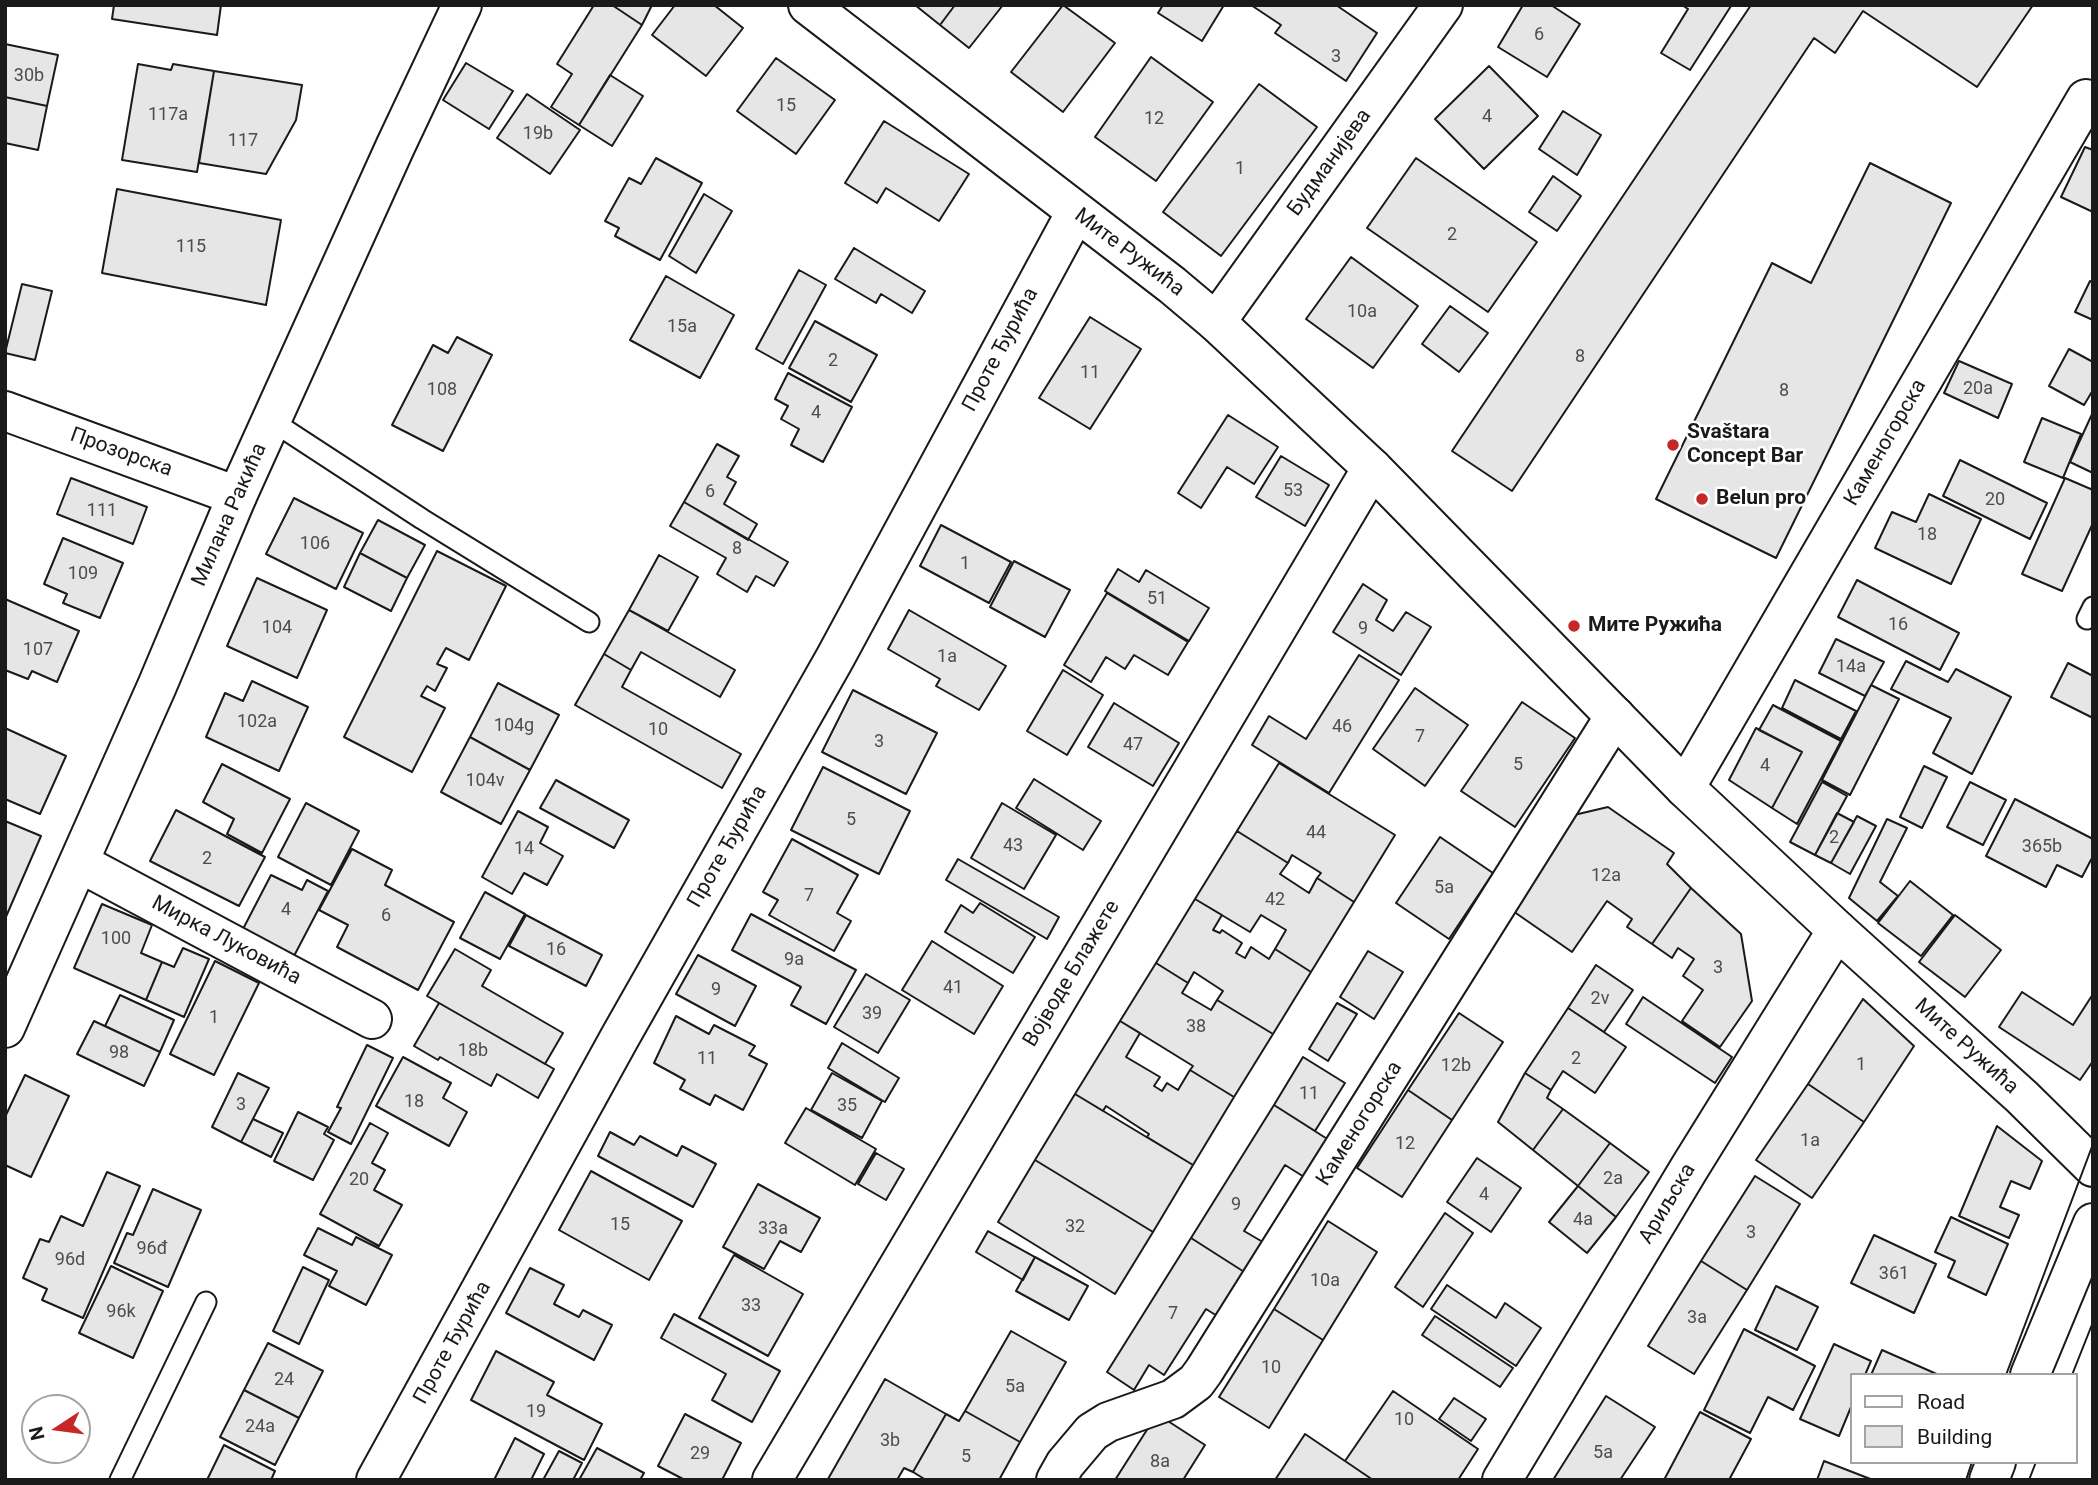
<!DOCTYPE html>
<html>
<head>
<meta charset="utf-8">
<style>
	body { margin:0 }
	#map { position:relative; width:2098px; height:1485px; overflow:hidden; background:#fff; font-family:Roboto,sans-serif }
	canvas { display:block }
	.frame { position:absolute; inset:0; border:7px solid #1a1a1a; pointer-events:none }
	.legend { position:absolute; left:1850px; top:1373px; width:228px; height:91px; box-sizing:border-box; background:#fff; border:2px solid #a3a3a3; margin:0; padding:9px 12px; list-style:none; font-size:21px; color:#1a1a1a }
	.legend li { display:flex; align-items:center; gap:14px; height:35px }
	.legend b { width:35px; border:2px solid #a3a3a3 }
	.north { position:absolute; left:21px; top:1394px; width:70px; height:70px; box-sizing:border-box; background:#fff; border:2px solid #a3a3a3; border-radius:50%; rotate:257deg; font-size:19px; font-weight:700; line-height:28px; text-align:center; color:#1a1a1a }
	.north::after { content:''; display:block; margin:auto; width:24px; height:32px; background:#c62828; clip-path:polygon(50% 0,100% 100%,50% 72%,0 100%) }
</style>
</head>
<body>
<div id="map">
<canvas width="2098" height="1485"></canvas>
<div class="frame"></div>
<ul class="legend">
<li><b style="height:9px;background:#fff"></b>Road</li>
<li><b style="height:19px;background:#e6e6e6"></b>Building</li>
</ul>
<div class="north">N</div>
</div>
<script>
const g = document.querySelector('canvas').getContext('2d');
g.lineJoin = 'round';
function fillPath(path, color) { g.fillStyle = color; g.fill(path, 'evenodd'); }
const shape = rows => new Path2D(rows.map(r => 'M' + r).join(''));
function strokePath(path, color, width, dash) { g.strokeStyle = color; g.lineWidth = width; g.lineCap = dash ? 'butt' : 'round'; g.setLineDash(dash || []); g.stroke(path); }
function label(font, color, halo, rows, align = 'center') {
  g.font = font + ' Roboto,sans-serif'; g.lineWidth = 5; g.setLineDash([]); g.textBaseline = 'middle'; g.strokeStyle = halo; g.fillStyle = color; for (const [text, x, y, turn = 0] of rows) {
    g.save(); g.translate(x, y); g.rotate((+turn || 0) * Math.PI / 180); g.textAlign = isNaN(turn) ? turn : align; if (halo) g.strokeText(text, 0, 0); g.fillText(text, 0, 0); g.restore();
  }
}
const building = shape([
	[114,5,221,5,217,35,112,19,114,5],
	[594,5,612,5,642,25,579,125,551,107,572,74,557,64,594,5],
	[612,5,652,5,642,25,612,5],
	[675,5,714,5,743,28,706,76,652,35,675,5],
	[915,5,955,5,940,25,915,5],
	[955,5,1003,5,969,48,940,25,955,5],
	[1063,5,1115,43,1063,112,1011,72,1063,5],
	[1163,5,1224,5,1202,41,1158,13,1163,5],
	[1251,5,1336,5,1377,33,1346,81,1275,33,1281,25,1251,5],
	[1523,5,1551,5,1580,24,1547,77,1498,47,1523,5],
	[1682,5,1731,6,1690,70,1661,53,1688,9,1682,5],
	[1751,5,2033,5,1977,87,1863,11,1835,53,1814,38,1512,491,1452,451,1751,5],
	[5,44,58,55,47,106,5,97,5,44],
	[1151,57,1213,102,1156,181,1095,137,1151,57],
	[776,58,835,100,796,154,737,111,776,58],
	[466,63,513,91,489,129,443,100,466,63],
	[138,64,171,70,173,64,214,71,197,172,122,160,138,64],
	[1489,66,1538,116,1484,169,1435,119,1489,66],
	[214,71,302,85,296,120,266,174,199,163,214,71],
	[610,75,643,96,612,146,579,125,610,75],
	[1259,84,1317,127,1221,256,1163,212,1259,84],
	[527,94,580,130,550,174,497,138,527,94],
	[5,97,47,106,38,150,5,143,5,97],
	[1563,111,1601,135,1577,175,1539,149,1563,111],
	[884,121,969,174,939,221,886,188,877,203,845,183,884,121],
	[2085,147,2093,150,2093,212,2061,197,2085,147],
	[656,158,702,183,660,260,615,236,619,228,605,221,629,178,641,184,656,158],
	[1416,158,1537,242,1488,312,1367,228,1416,158],
	[1870,163,1951,203,1776,558,1656,499,1772,263,1811,283,1870,163],
	[1553,176,1581,196,1557,231,1529,212,1553,176],
	[117,189,281,220,266,305,102,273,117,189],
	[704,194,732,211,696,273,669,256,704,194],
	[854,248,925,291,912,313,881,294,876,303,835,279,854,248],
	[1351,257,1418,306,1373,368,1306,319,1351,257],
	[799,270,826,285,783,364,756,349,799,270],
	[666,276,734,315,700,378,630,340,666,276],
	[2090,281,2093,283,2093,320,2075,312,2090,281],
	[22,284,52,291,35,360,5,353,22,284],
	[1450,306,1488,333,1459,372,1422,344,1450,306],
	[1090,317,1141,349,1090,429,1039,398,1090,317],
	[815,321,877,355,851,402,789,368,815,321],
	[457,337,492,355,443,451,392,425,433,345,448,353,457,337],
	[2069,349,2093,362,2093,390,2084,405,2049,386,2069,349],
	[1959,361,2012,384,1998,418,1944,393,1959,361],
	[788,373,852,407,823,462,791,445,799,429,781,419,788,406,775,399,788,373],
	[2093,412,2093,473,2070,462,2093,412],
	[1228,415,1278,447,1254,484,1227,467,1201,508,1178,493,1228,415],
	[2042,418,2081,434,2063,478,2024,462,2042,418],
	[717,444,739,456,727,477,736,482,724,504,757,524,748,540,684,502,717,444],
	[1281,456,1329,485,1305,526,1256,497,1281,456],
	[1960,460,2047,503,2030,539,1943,496,1960,460],
	[71,478,147,507,133,544,57,514,71,478],
	[2065,478,2093,490,2093,523,2062,591,2022,574,2065,478],
	[1929,494,1981,519,1951,584,1875,548,1892,512,1916,522,1929,494],
	[294,498,363,533,336,589,266,554,294,498],
	[684,502,788,562,774,586,756,576,747,592,717,574,726,558,670,526,684,502],
	[378,520,425,545,407,578,360,553,378,520],
	[941,525,1011,562,989,603,920,566,941,525],
	[63,538,123,563,100,618,63,603,67,594,44,584,63,538],
	[437,551,506,586,469,660,446,648,437,664,447,668,435,691,427,686,421,696,445,708,412,772,344,737,437,551],
	[360,553,407,578,391,611,344,587,360,553],
	[659,555,698,577,668,631,629,610,659,555],
	[1014,561,1070,590,1045,637,990,607,1014,561],
	[1118,569,1139,582,1146,570,1209,608,1189,641,1105,591,1118,569],
	[257,578,327,610,297,678,227,646,257,578],
	[1857,580,1959,633,1940,670,1838,617,1857,580],
	[1363,584,1387,600,1376,620,1393,631,1406,612,1431,627,1401,675,1333,632,1363,584],
	[1107,593,1188,642,1168,675,1134,655,1125,669,1106,657,1091,682,1064,665,1107,593],
	[5,599,79,631,57,682,32,671,28,679,5,670,5,599],
	[629,610,735,670,720,697,641,652,631,670,604,654,629,610],
	[909,610,1006,666,979,710,936,686,940,679,888,649,909,610],
	[1836,639,1884,662,1865,696,1819,673,1836,639],
	[604,654,631,670,622,687,741,754,722,788,575,705,604,654],
	[1359,655,1399,680,1329,793,1252,745,1269,716,1306,739,1359,655],
	[1906,661,1948,682,1956,669,2011,697,1972,774,1933,753,1951,718,1891,689,1906,661],
	[2068,663,2093,676,2093,718,2051,697,2068,663],
	[1063,670,1103,695,1067,755,1027,731,1063,670],
	[1795,680,1856,711,1841,739,1782,708,1795,680],
	[252,681,308,707,279,771,206,737,225,693,243,701,252,681],
	[498,683,559,715,530,770,470,737,498,683],
	[1871,685,1899,699,1850,795,1822,780,1871,685],
	[1415,688,1468,725,1425,786,1373,749,1415,688],
	[853,690,937,733,906,794,822,752,853,690],
	[1522,702,1575,738,1515,827,1461,791,1522,702],
	[1114,703,1179,743,1153,786,1088,747,1114,703],
	[1773,705,1841,741,1797,824,1772,808,1802,752,1759,730,1773,705],
	[5,728,66,756,40,814,5,799,5,728],
	[1756,728,1802,752,1772,808,1729,780,1756,728],
	[470,737,530,770,501,824,441,792,470,737],
	[1279,763,1395,835,1354,902,1317,878,1321,873,1292,855,1288,863,1237,831,1279,763],
	[222,764,290,799,262,853,227,834,234,819,203,802,222,764],
	[1924,766,1947,777,1922,828,1900,817,1924,766],
	[823,767,910,811,879,874,791,830,823,767],
	[1034,779,1101,821,1083,850,1016,808,1034,779],
	[556,780,629,820,614,848,540,808,556,780],
	[1822,782,1847,796,1815,855,1790,842,1822,782],
	[1970,782,2006,800,1983,845,1947,827,1970,782],
	[2015,799,2093,839,2093,856,2082,877,2057,865,2046,887,1986,856,2015,799],
	[306,803,359,831,331,885,278,857,306,803],
	[1002,803,1056,835,1024,889,971,858,1002,803],
	[1608,807,1674,853,1667,864,1691,888,1652,944,1627,927,1632,919,1607,901,1572,952,1510,909,1574,815,1608,807],
	[176,810,265,857,239,906,150,861,176,810],
	[518,811,548,827,540,843,563,856,547,885,524,873,512,894,482,877,518,811],
	[1837,813,1854,822,1831,863,1815,855,1837,813],
	[1857,816,1876,826,1850,874,1831,863,1857,816],
	[1887,819,1907,828,1880,882,1898,896,1877,921,1849,898,1887,819],
	[5,821,41,836,5,919,5,821],
	[1237,831,1288,863,1280,874,1309,893,1317,878,1354,902,1311,972,1275,949,1286,930,1261,915,1250,932,1195,899,1237,831],
	[1440,837,1493,873,1449,939,1396,903,1440,837],
	[792,839,858,875,837,913,851,921,834,951,769,915,778,900,763,892,792,839],
	[352,849,392,870,385,885,454,922,418,990,337,947,348,925,319,910,352,849],
	[958,859,1059,917,1047,939,946,880,958,859],
	[271,875,302,890,307,880,328,891,294,956,243,929,271,875],
	[1910,881,1953,915,1921,956,1878,923,1910,881],
	[1691,888,1741,934,1752,1001,1720,1047,1682,1021,1703,990,1683,976,1694,959,1678,948,1672,958,1652,944,1691,888],
	[485,892,525,914,500,959,460,938,485,892],
	[1195,899,1222,915,1213,930,1220,933,1222,930,1242,943,1236,953,1245,958,1251,947,1269,959,1275,949,1311,972,1273,1034,1217,1000,1223,991,1194,972,1188,983,1156,963,1195,899],
	[980,903,1035,937,1013,973,945,932,961,905,973,913,980,903],
	[102,904,152,925,141,953,162,962,146,1000,74,968,102,904],
	[751,914,856,970,826,1024,791,1005,801,987,732,950,751,914],
	[526,915,602,955,586,986,509,946,526,915],
	[1955,915,2001,950,1965,997,1919,962,1955,915],
	[932,941,1003,986,974,1034,902,990,932,941],
	[183,948,209,959,184,1017,146,1000,162,962,174,967,183,948],
	[455,949,491,970,482,986,563,1033,545,1064,427,996,455,949],
	[1368,951,1403,972,1374,1019,1340,997,1368,951],
	[698,955,756,986,735,1026,676,994,698,955],
	[215,961,259,983,214,1075,170,1054,215,961],
	[1156,963,1188,983,1182,993,1211,1010,1217,1000,1273,1034,1234,1097,1190,1070,1193,1066,1120,1021,1156,963],
	[1596,965,1633,990,1604,1032,1568,1008,1596,965],
	[866,974,910,1000,878,1053,834,1027,866,974],
	[2022,992,2073,1025,2093,994,2093,1061,2080,1080,1999,1027,2022,992],
	[120,995,174,1020,160,1052,105,1026,120,995],
	[1643,997,1732,1057,1715,1083,1626,1024,1643,997],
	[1863,999,1914,1046,1864,1122,1808,1084,1863,999],
	[439,1003,554,1069,538,1098,497,1074,491,1086,440,1057,438,1060,414,1046,439,1003],
	[1337,1003,1357,1014,1328,1061,1309,1049,1337,1003],
	[1568,1008,1626,1047,1595,1093,1563,1071,1551,1090,1525,1073,1568,1008],
	[1459,1013,1503,1042,1452,1120,1408,1090,1459,1013],
	[676,1016,709,1034,714,1025,755,1046,749,1055,767,1064,743,1110,715,1095,710,1105,680,1089,685,1080,654,1063,676,1016],
	[94,1021,160,1052,144,1086,77,1054,94,1021],
	[1120,1021,1140,1033,1126,1057,1160,1077,1154,1086,1162,1091,1167,1083,1178,1090,1190,1070,1234,1097,1193,1165,1147,1137,1149,1134,1106,1106,1103,1111,1075,1094,1120,1021],
	[842,1043,899,1078,885,1102,828,1068,842,1043],
	[367,1045,393,1058,351,1144,328,1132,341,1108,337,1107,367,1045],
	[403,1057,451,1083,443,1098,467,1112,449,1146,376,1106,403,1057],
	[1303,1057,1345,1083,1315,1131,1274,1105,1303,1057],
	[238,1073,269,1088,241,1142,212,1127,238,1073],
	[832,1073,882,1101,862,1138,811,1110,832,1073],
	[1525,1073,1551,1090,1547,1098,1563,1109,1533,1150,1498,1122,1525,1073],
	[25,1075,69,1096,31,1177,5,1165,5,1117,25,1075],
	[1808,1084,1864,1122,1812,1198,1756,1160,1808,1084],
	[1408,1090,1452,1120,1402,1197,1357,1168,1408,1090],
	[1075,1094,1193,1165,1153,1232,1035,1160,1075,1094],
	[1274,1105,1332,1142,1309,1180,1285,1165,1244,1231,1268,1245,1249,1275,1191,1238,1274,1105],
	[806,1108,876,1149,855,1185,785,1143,806,1108],
	[1563,1109,1610,1143,1578,1186,1533,1150,1563,1109],
	[298,1112,328,1127,324,1134,334,1140,313,1180,274,1161,298,1112],
	[253,1119,283,1133,271,1157,241,1142,253,1119],
	[370,1123,388,1133,372,1163,385,1170,374,1190,402,1205,379,1246,320,1214,370,1123],
	[1997,1126,2042,1161,2030,1189,2011,1181,2000,1207,2019,1215,2009,1238,1959,1216,1997,1126],
	[610,1132,634,1145,640,1136,677,1156,682,1146,716,1164,693,1207,598,1156,610,1132],
	[1610,1143,1649,1172,1616,1217,1578,1186,1610,1143],
	[876,1153,904,1169,886,1200,858,1184,876,1153],
	[1477,1158,1521,1188,1491,1232,1447,1202,1477,1158],
	[1035,1160,1153,1232,1115,1294,998,1222,1035,1160],
	[591,1171,682,1221,649,1280,559,1230,591,1171],
	[107,1172,140,1186,83,1318,42,1300,47,1289,23,1278,40,1239,49,1242,61,1216,83,1226,107,1172],
	[1755,1176,1800,1204,1747,1290,1701,1261,1755,1176],
	[758,1184,820,1218,801,1252,780,1241,764,1269,723,1247,758,1184],
	[1578,1186,1616,1217,1587,1253,1549,1222,1578,1186],
	[153,1189,201,1210,168,1287,114,1263,127,1233,133,1235,153,1189],
	[1445,1213,1473,1233,1423,1307,1395,1287,1445,1213],
	[1951,1217,2008,1244,1986,1295,1948,1277,1955,1261,1935,1252,1951,1217],
	[1328,1221,1377,1252,1323,1340,1274,1309,1328,1221],
	[318,1228,352,1245,356,1237,392,1255,366,1305,329,1286,337,1271,304,1255,318,1228],
	[988,1231,1035,1257,1023,1280,976,1252,988,1231],
	[1874,1235,1936,1264,1914,1313,1851,1283,1874,1235],
	[1191,1238,1249,1275,1222,1319,1206,1309,1164,1375,1149,1365,1134,1390,1107,1372,1191,1238],
	[734,1255,803,1294,768,1356,699,1318,734,1255],
	[1035,1257,1088,1286,1069,1320,1016,1291,1035,1257],
	[1701,1261,1747,1290,1694,1374,1648,1346,1701,1261],
	[111,1266,163,1291,133,1358,79,1333,111,1266],
	[303,1267,329,1280,299,1344,273,1331,303,1267],
	[530,1268,564,1285,554,1304,579,1317,583,1310,612,1325,594,1360,506,1313,530,1268],
	[1447,1285,1496,1318,1505,1303,1541,1328,1516,1366,1431,1309,1447,1285],
	[1776,1286,1818,1307,1797,1350,1755,1330,1776,1286],
	[1274,1309,1323,1340,1269,1428,1219,1397,1274,1309],
	[674,1314,780,1371,752,1422,712,1400,726,1374,661,1338,674,1314],
	[1435,1316,1513,1368,1500,1387,1422,1335,1435,1316],
	[1744,1329,1815,1366,1793,1410,1768,1397,1750,1433,1704,1410,1744,1329],
	[1011,1331,1066,1362,1020,1442,965,1411,1011,1331],
	[268,1343,323,1371,299,1418,244,1390,268,1343],
	[1834,1344,1871,1361,1865,1375,1851,1375,1851,1407,1839,1436,1800,1419,1834,1344],
	[1882,1350,1939,1375,1871,1375,1882,1350],
	[496,1351,554,1382,547,1395,602,1424,584,1460,471,1400,496,1351],
	[885,1379,946,1414,913,1472,904,1468,897,1480,829,1480,828,1479,885,1379],
	[244,1390,299,1418,275,1465,220,1437,244,1390],
	[1393,1391,1478,1449,1458,1480,1373,1480,1345,1461,1393,1391],
	[1606,1396,1655,1427,1620,1480,1553,1480,1606,1396],
	[1454,1398,1486,1419,1471,1441,1439,1419,1454,1398],
	[965,1411,1020,1442,999,1480,926,1480,913,1472,946,1414,959,1421,965,1411],
	[1700,1412,1751,1439,1729,1480,1664,1480,1700,1412],
	[685,1414,741,1443,722,1480,685,1480,658,1466,685,1414],
	[1157,1414,1205,1445,1183,1480,1115,1480,1157,1414],
	[1305,1434,1345,1461,1373,1480,1275,1480,1305,1434],
	[515,1438,544,1454,531,1480,494,1480,515,1438],
	[224,1445,275,1471,271,1480,207,1480,224,1445],
	[597,1448,644,1473,640,1480,579,1480,597,1448],
	[559,1451,582,1463,573,1480,543,1480,559,1451],
	[1824,1461,1873,1480,1817,1480,1824,1461]
]);
fillPath(building, '#e6e6e6');
strokePath(building, '#1a1a1a', 2);
const lane = shape([
	[272,421,422,519,589,622],
	[2087,619,2093,607],
	[120,1480,206,1302]
]);
const street = shape([
	[1216,322,1443,5],
	[5,411,237,496],
	[1685,788,2086,99],
	[80,863,372,1019],
	[376,1480,620,1037,835,658,1076,212],
	[772,1480,1372,468],
	[1056,1480,1065,1464,1092,1432,1108,1422,1173,1399,1196,1382,1204,1371,1615,716],
	[1502,1480,1690,1167,1837,930]
]);
const secondary = shape([
	[808,5,1172,285,1216,322,1372,468,1685,788,1837,930,2022,1097,2093,1167],
	[5,1028,157,686,237,496,395,147,462,5],
	[2030,1375,2093,1223],
	[1989,1480,1996,1462]
]);
strokePath(lane, '#1a1a1a', 23);
strokePath(street, '#1a1a1a', 42);
strokePath(secondary, '#1a1a1a', 42);
strokePath(lane, '#fff', 19);
strokePath(street, '#fff', 38);
strokePath(secondary, '#fff', 38);
strokePath(shape([
	[2006,1375,2093,1144],
	[2072,1375,2093,1322],
	[1966,1480,1972,1462],
	[2029,1480,2036,1462]
]), '#1a1a1a', 2);
for (const [x, y, r, color] of [
	[1673,445,7,"#c62828"],
	[1702,499,7,"#c62828"],
	[1574,626,7,"#c62828"]
]) { const dot = new Path2D(); dot.arc(x, y, r, 0, 2 * Math.PI); g.fillStyle = color; g.fill(dot); strokePath(dot, '#fff', 2.5); }
label('18px', '#4d4d4d', null, [
	["6",1539,35],
	["3",1336,57],
	["30b",29,76],
	["15",786,106],
	["117a",168,115],
	["4",1487,117],
	["12",1154,119],
	["19b",538,134],
	["117",243,141],
	["1",1240,169],
	["2",1452,235],
	["115",191,247],
	["10a",1362,312],
	["15a",682,327],
	["8",1580,357],
	["2",833,361],
	["11",1090,373],
	["20a",1978,389],
	["108",442,390],
	["8",1784,391],
	["4",816,413],
	["53",1293,491],
	["6",710,492],
	["20",1995,500],
	["111",102,511],
	["18",1927,535],
	["106",315,544],
	["8",737,549],
	["1",965,564],
	["109",83,574],
	["51",1157,599],
	["16",1898,625],
	["104",277,628],
	["9",1363,629],
	["107",38,650],
	["1a",947,657],
	["14a",1851,667],
	["102a",257,722],
	["104g",514,726],
	["46",1342,727],
	["10",658,730],
	["7",1420,737],
	["3",879,742],
	["47",1133,745],
	["5",1518,765],
	["4",1765,766],
	["104v",485,781],
	["5",851,820],
	["44",1316,833],
	["2",1834,838],
	["43",1013,846],
	["365b",2042,847],
	["14",524,849],
	["2",207,859],
	["12a",1606,876],
	["5a",1444,888],
	["7",809,896],
	["42",1275,900],
	["4",286,910],
	["6",386,916],
	["100",116,939],
	["16",556,950],
	["9a",794,960],
	["3",1718,968],
	["41",953,988],
	["9",716,990],
	["2v",1600,999],
	["39",872,1014],
	["1",214,1018],
	["38",1196,1027],
	["18b",473,1051],
	["98",119,1053],
	["11",707,1059],
	["2",1576,1059],
	["1",1861,1065],
	["12b",1456,1066],
	["11",1309,1094],
	["18",414,1102],
	["3",241,1105],
	["35",847,1106],
	["1a",1810,1141],
	["12",1405,1144],
	["2a",1613,1179],
	["20",359,1180],
	["4",1484,1195],
	["9",1236,1205],
	["4a",1583,1220],
	["15",620,1225],
	["32",1075,1227],
	["33a",773,1229],
	["3",1751,1233],
	["96đ",152,1249],
	["96d",70,1260],
	["361",1894,1274],
	["10a",1325,1281],
	["33",751,1306],
	["96k",121,1312],
	["7",1173,1314],
	["3a",1697,1318],
	["10",1271,1368],
	["24",284,1380],
	["5a",1015,1387],
	["19",536,1412],
	["10",1404,1420],
	["24a",260,1427],
	["3b",890,1441],
	["5a",1603,1453],
	["29",700,1454],
	["5",966,1457],
	["8a",1160,1462]
]);
label('21px', '#1a1a1a', '#fff', [
	["Будманијева",1330,163,-54],
	["Мите Ружића",1129,253,37],
	["Проте Ђурића",1001,350,-62],
	["Каменогорска",1886,443,-60],
	["Прозорска",121,453,20],
	["Милана Ракића",230,515,-66],
	["Проте Ђурића",728,847,-60],
	["Мирка Луковића",226,941,28],
	["Војводе Блажете",1072,974,-59],
	["Мите Ружића",1966,1047,42],
	["Каменогорска",1360,1124,-58],
	["Ариљска",1668,1204,-59],
	["Проте Ђурића",453,1343,-61]
]);
label('bold 21px', '#1a1a1a', '#fff', [
	["Svaštara",1687,433],
	["Concept Bar",1687,457],
	["Belun pro",1716,499],
	["Мите Ружића",1588,626]
], 'left');
</script>
</body>
</html>
